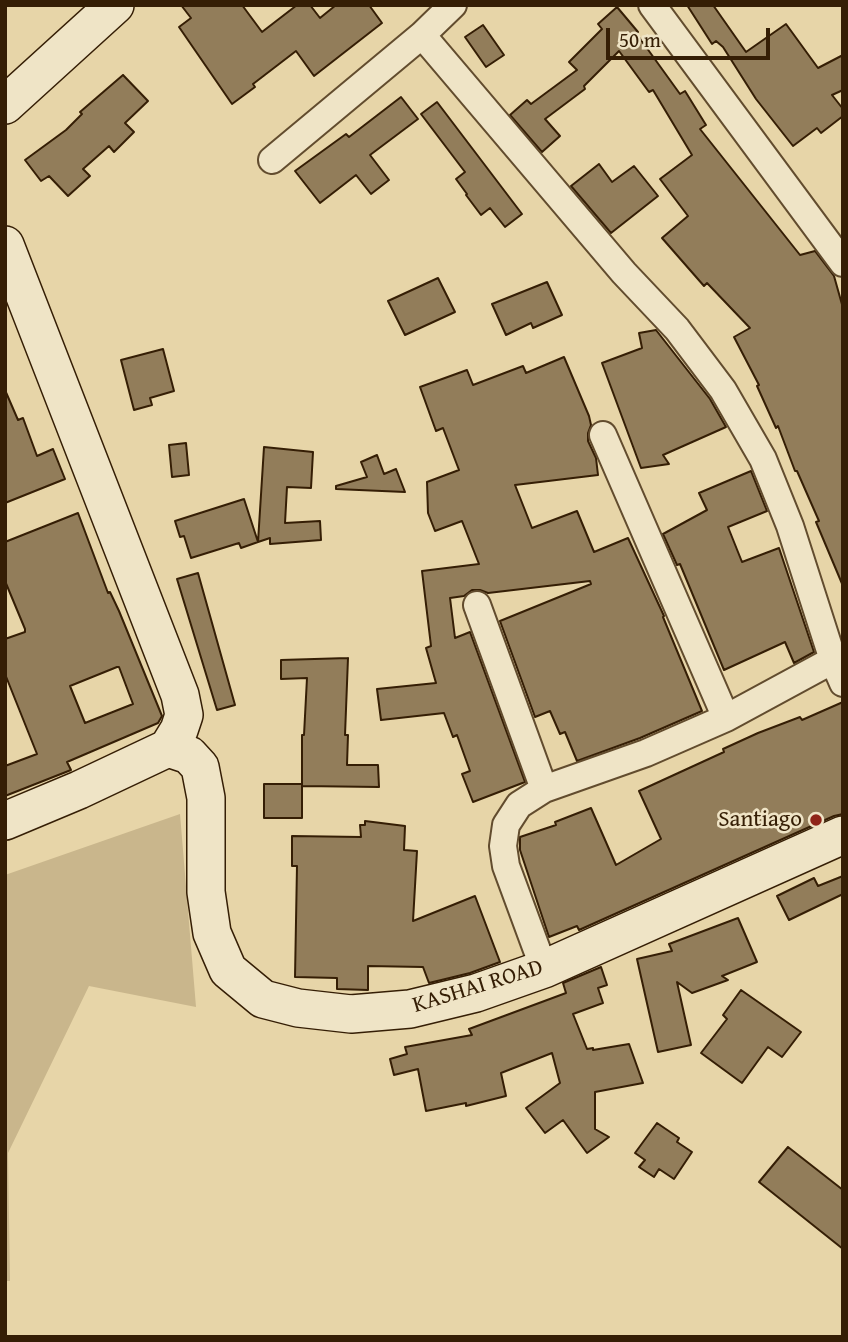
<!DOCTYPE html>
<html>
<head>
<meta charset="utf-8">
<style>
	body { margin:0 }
	#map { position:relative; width:848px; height:1342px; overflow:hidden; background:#e7d5a8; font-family:"Gentium Book Plus",serif }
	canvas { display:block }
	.frame { position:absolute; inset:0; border:7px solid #351e05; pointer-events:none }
	.scale { position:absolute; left:606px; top:28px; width:164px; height:32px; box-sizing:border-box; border:4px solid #351e05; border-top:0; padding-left:9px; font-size:21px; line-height:24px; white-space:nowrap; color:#351e05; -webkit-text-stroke:5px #efe4c6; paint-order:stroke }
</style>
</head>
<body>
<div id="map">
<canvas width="848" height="1342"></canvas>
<div class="frame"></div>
<div class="scale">50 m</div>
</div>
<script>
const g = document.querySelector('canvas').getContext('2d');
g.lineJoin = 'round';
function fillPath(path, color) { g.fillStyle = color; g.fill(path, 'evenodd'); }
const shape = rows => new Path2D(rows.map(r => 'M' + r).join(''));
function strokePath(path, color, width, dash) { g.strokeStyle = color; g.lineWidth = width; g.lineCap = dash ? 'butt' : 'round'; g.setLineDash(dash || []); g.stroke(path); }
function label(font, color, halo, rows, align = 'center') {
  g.font = font + ' "Gentium Book Plus",serif'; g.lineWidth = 5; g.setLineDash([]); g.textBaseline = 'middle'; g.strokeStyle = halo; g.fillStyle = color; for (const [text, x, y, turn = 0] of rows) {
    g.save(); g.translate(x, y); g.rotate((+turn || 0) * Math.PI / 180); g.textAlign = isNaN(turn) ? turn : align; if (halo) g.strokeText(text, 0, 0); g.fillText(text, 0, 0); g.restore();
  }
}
fillPath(shape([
	[180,814,196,1007,89,986,8,1153,10,1281,5,1281,5,875]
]), '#c9b68c');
const building = shape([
	[181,5,242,5,262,32,297,5,310,5,320,18,336,5,369,5,382,23,314,76,296,51,253,84,255,87,232,104,179,27,191,18,181,5],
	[687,5,713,5,746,52,786,24,818,68,843,55,843,90,832,95,843,109,843,116,821,133,817,128,793,146,756,99,723,47,716,41,712,44,687,5],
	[617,7,638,32,636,33,680,94,685,91,706,125,700,129,800,255,815,251,834,276,843,308,843,586,816,522,819,521,797,471,795,471,778,426,776,428,757,386,759,385,734,337,750,328,707,283,704,286,662,238,688,216,660,179,692,155,653,90,649,92,619,51,584,86,585,89,545,119,560,136,542,152,510,115,527,100,531,104,577,70,569,62,602,29,598,24,617,7],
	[483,25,504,55,486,67,465,37,483,25],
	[123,75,148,101,125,123,134,132,114,152,109,146,83,169,90,176,68,196,49,176,41,181,25,160,66,130,82,114,80,112,123,75],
	[401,97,418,119,370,155,389,180,371,194,356,175,320,203,295,171,346,134,349,137,401,97],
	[437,102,522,214,505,227,490,208,481,215,466,195,467,194,456,179,465,172,421,114,437,102],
	[599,164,612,182,634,166,658,196,611,233,571,186,599,164],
	[438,278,455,312,405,335,388,301,438,278],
	[547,282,562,315,533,328,531,323,506,335,492,304,547,282],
	[656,330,710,399,726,427,663,455,669,464,641,468,602,363,642,348,639,333,656,330],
	[163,349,174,391,150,398,152,405,134,410,121,360,163,349],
	[564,357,589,416,591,425,588,433,588,441,596,458,598,475,515,485,532,528,577,511,594,552,628,538,664,616,663,617,702,711,640,738,577,761,565,732,560,734,550,711,535,717,500,621,591,584,590,581,488,593,480,590,472,590,464,596,450,598,455,638,470,632,525,782,473,802,462,774,470,771,457,735,453,737,444,713,381,720,377,689,436,683,426,648,431,646,422,571,479,564,462,521,435,531,428,513,427,482,459,470,443,428,436,431,420,387,467,370,473,385,523,366,526,373,564,357],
	[5,390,18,420,23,418,37,456,53,449,65,479,5,503,5,390],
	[186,443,189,475,172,477,169,445,186,443],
	[264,447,313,452,311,488,287,487,285,523,320,521,321,540,270,544,270,538,258,542,264,447],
	[377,455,384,474,396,469,405,492,336,489,336,486,367,477,361,462,377,455],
	[751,471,767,511,728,527,742,562,779,548,814,652,794,663,785,642,724,670,680,564,677,565,663,534,707,510,699,493,751,471],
	[244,499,258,542,241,548,239,543,191,558,184,536,180,537,175,521,244,499],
	[78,513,108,593,110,592,119,611,162,716,158,723,67,762,71,770,5,796,5,766,37,754,5,674,5,639,25,632,25,629,5,581,5,542,78,513],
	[117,667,119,667,133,704,85,723,70,686,117,667],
	[198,573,235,705,217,710,177,579,198,573],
	[348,658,345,735,348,735,347,765,378,765,379,787,302,786,302,735,304,735,307,678,281,679,281,660,348,658],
	[843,702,843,814,834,816,579,930,577,926,549,937,520,850,520,837,556,825,555,822,591,808,616,865,661,839,639,791,724,752,723,749,758,733,800,717,802,720,843,702],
	[264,784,302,784,302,818,264,818,264,784],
	[365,821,405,826,404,850,417,851,413,921,475,896,500,962,470,973,429,983,423,967,368,966,368,990,337,989,337,978,295,977,297,866,292,866,292,836,361,837,360,825,365,825,365,821],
	[843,876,843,894,789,920,777,896,814,878,818,886,843,876],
	[738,918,757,962,722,976,728,980,692,993,677,982,691,1045,658,1052,637,959,672,951,669,944,738,918],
	[601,967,607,985,598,988,603,1003,573,1014,587,1049,593,1048,593,1050,629,1044,643,1083,595,1092,595,1129,609,1137,587,1153,563,1120,545,1133,526,1108,560,1083,552,1053,501,1073,506,1096,466,1106,466,1103,426,1111,418,1069,394,1075,390,1059,407,1054,405,1047,472,1035,469,1029,566,993,563,983,601,967],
	[741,990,801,1032,782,1057,768,1047,742,1083,701,1053,727,1019,723,1015,741,990],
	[657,1123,679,1138,677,1142,692,1152,674,1179,659,1169,654,1177,639,1167,645,1160,635,1153,657,1123],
	[788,1147,843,1190,843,1249,759,1182,788,1147]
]);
fillPath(building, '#927d5a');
strokePath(building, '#351e05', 2);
const street = shape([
	[652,5,843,263],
	[422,35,624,273,677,329,723,390,763,459,790,526,833,660,843,683],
	[272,160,422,35,453,5],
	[603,435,726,718],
	[477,605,544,789],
	[544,969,506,866,503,846,506,825,519,805,544,789,646,753,726,718,833,660]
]);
const secondary = shape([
	[5,105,115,5],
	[5,245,180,695,184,715,179,730,168,748],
	[5,821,79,790,168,748,189,755,200,767,206,798,206,892,212,933,228,970,263,999,298,1008,351,1014,410,1009,476,993,544,969,843,835]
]);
strokePath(street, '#624c2e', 30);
strokePath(secondary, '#351e05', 40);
strokePath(street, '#efe4c6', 26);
strokePath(secondary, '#efe4c6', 37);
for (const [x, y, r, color] of [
	[816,820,7,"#8f2418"]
]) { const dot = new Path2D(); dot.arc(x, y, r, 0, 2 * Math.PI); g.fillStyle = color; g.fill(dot); strokePath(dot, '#efe4c6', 2.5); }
label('23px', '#351e05', '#efe4c6', [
	["Santiago",802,820]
], 'right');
label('23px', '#351e05', '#efe4c6', [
	["KASHAI ROAD",478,987,-17]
]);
</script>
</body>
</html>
